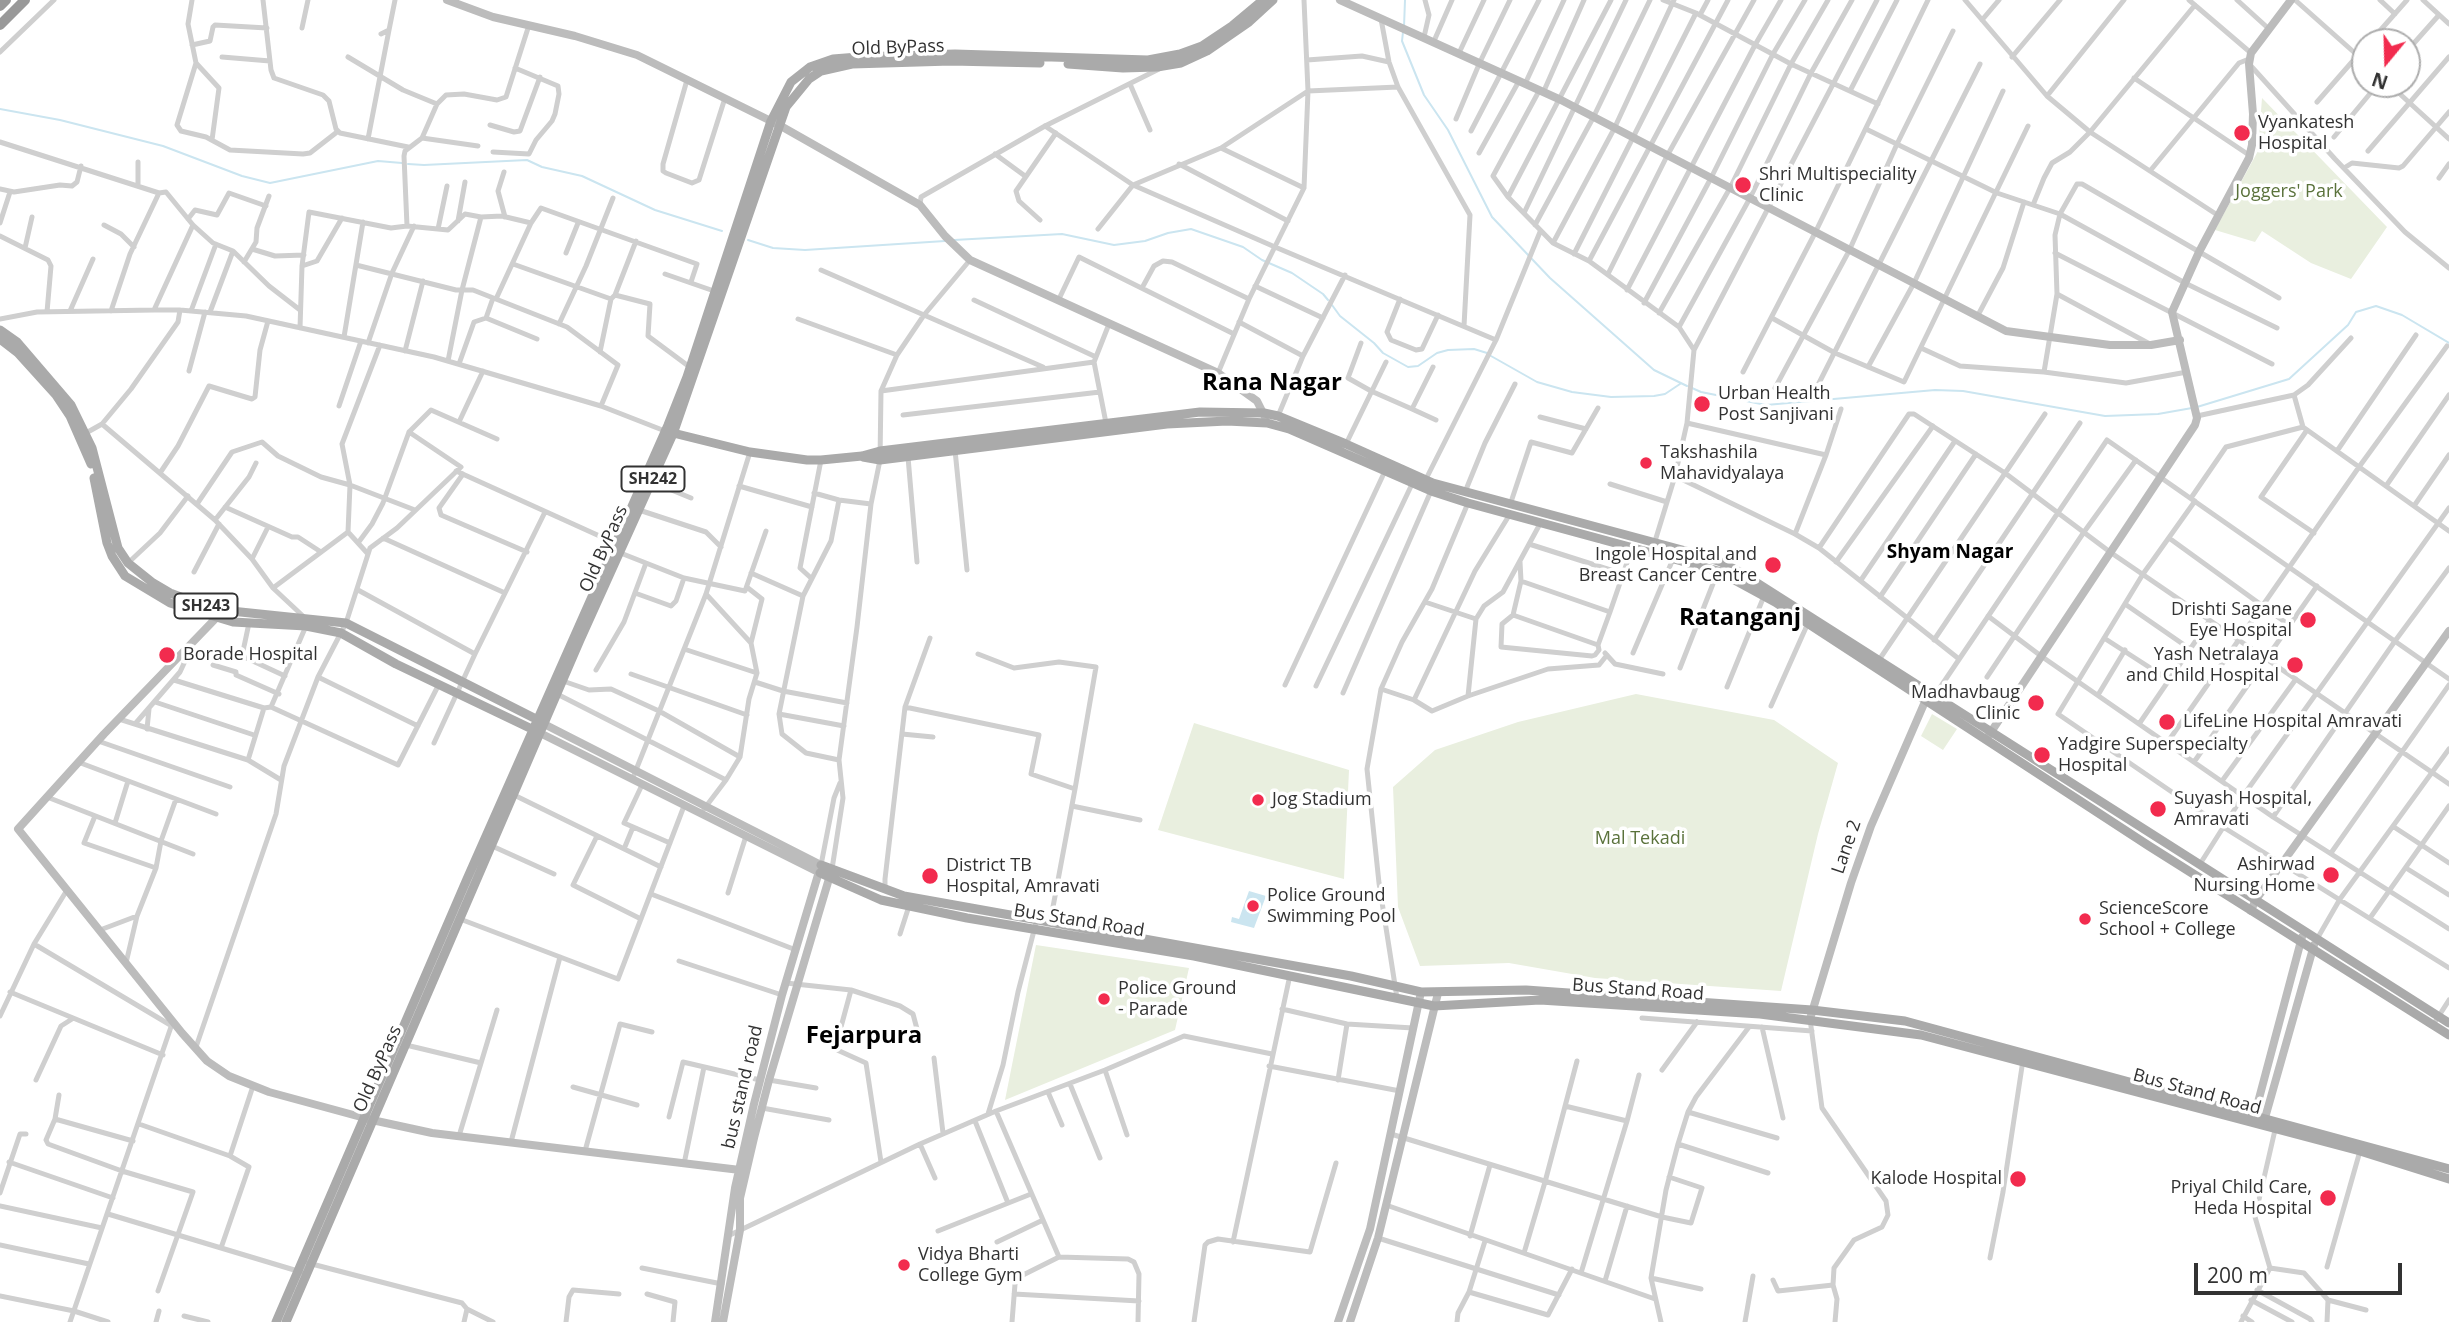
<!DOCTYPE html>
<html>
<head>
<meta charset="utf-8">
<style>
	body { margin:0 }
	#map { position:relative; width:2449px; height:1322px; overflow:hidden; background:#fff; font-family:"Open Sans",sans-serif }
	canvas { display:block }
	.north { position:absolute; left:2351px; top:28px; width:70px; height:70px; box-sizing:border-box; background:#fff; border:2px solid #adadad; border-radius:50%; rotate:199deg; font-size:19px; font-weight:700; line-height:28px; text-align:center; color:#323232 }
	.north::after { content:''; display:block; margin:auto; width:24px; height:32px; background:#f22b4e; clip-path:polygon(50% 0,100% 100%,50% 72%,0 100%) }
	.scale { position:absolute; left:2194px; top:1263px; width:208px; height:32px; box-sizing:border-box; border:4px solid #323232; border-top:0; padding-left:9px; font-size:21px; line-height:24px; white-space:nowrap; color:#323232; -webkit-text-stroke:5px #fff; paint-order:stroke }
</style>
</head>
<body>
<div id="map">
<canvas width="2449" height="1322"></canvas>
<div class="north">N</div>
<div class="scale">200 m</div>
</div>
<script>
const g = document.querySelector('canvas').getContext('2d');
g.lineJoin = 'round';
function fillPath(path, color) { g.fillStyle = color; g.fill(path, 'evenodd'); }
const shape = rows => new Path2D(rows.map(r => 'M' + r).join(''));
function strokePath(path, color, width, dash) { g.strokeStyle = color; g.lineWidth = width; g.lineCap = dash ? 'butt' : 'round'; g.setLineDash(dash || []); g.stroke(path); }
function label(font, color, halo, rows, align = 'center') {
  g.font = font + ' "Open Sans",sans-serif'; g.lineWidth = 7; g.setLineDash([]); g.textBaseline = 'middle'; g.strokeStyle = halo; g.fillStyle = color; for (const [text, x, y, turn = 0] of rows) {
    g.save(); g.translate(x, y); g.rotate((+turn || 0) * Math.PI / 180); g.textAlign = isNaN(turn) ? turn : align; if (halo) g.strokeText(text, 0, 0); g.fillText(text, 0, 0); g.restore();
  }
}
fillPath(shape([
	[2262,98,2387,227,2351,279,2311,263,2262,231,2255,242,2215,230,2258,151],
	[1636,694,1774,720,1838,763,1818,834,1781,991,1595,978,1509,963,1420,966,1398,907,1393,787,1435,750,1518,722],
	[1932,714,1957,729,1943,750,1921,736],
	[1194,723,1349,770,1344,879,1158,830],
	[1036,945,1189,968,1175,1030,1005,1100]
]), '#e9efdf');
fillPath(shape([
	[1249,891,1266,896,1254,928,1231,922,1232,917,1239,919]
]), '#cbe5f0');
strokePath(shape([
	[1404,27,1405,0],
	[1403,32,1402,41,1424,95,1448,130,1492,217,1550,278,1654,370,1687,386],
	[0,109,60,120,163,146,242,176,270,183,378,161,402,163],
	[408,164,424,165,527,160,542,167,582,176,655,210,722,231],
	[748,240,773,248,805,250,945,241],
	[954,240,1062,234,1114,245,1145,241,1168,233,1191,229,1243,247,1262,260,1292,273,1323,294,1328,300],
	[1332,305,1340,316,1374,343,1383,353,1408,367,1418,366,1437,353,1448,350,1474,349,1487,353],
	[1491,356,1537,382,1572,392,1611,397,1654,396,1665,394,1680,384],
	[1692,388,1701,392,1766,405,1935,390,1963,391,2105,416,2158,414,2192,408],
	[2197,407,2289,379,2348,325,2356,312,2376,306,2402,315,2449,343]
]), '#cbe5f0', 2);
strokePath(shape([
	[192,0,188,24,196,63,219,88,212,140],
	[263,0,271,70,274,78,323,95,329,101,336,129,340,133,408,147],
	[1663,0,1696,13,1791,64,1878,104],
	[1965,0,2047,96,2090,132,2219,216],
	[2189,0,2251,53],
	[2237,0,2269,29],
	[2295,0,2365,62],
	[2380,0,2395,14],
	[2423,0,2449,24],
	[1700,15,1708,0],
	[1381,19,1389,62,1398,87,1470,215,1464,326],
	[1982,20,1999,0],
	[302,28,308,0],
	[381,34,389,30,395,0],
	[1424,37,1429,15,1425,0],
	[1434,41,1452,0],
	[2370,42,2407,0],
	[192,45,210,41,213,27,215,25,267,28],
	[2407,51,2439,15],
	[0,52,54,0],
	[1459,53,1484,0],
	[222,57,270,61],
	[348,57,403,90,437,104],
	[2012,57,2060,0],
	[1307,60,1362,56,1389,62],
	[196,63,177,125,181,131,206,137,230,150,303,154,310,153,337,132],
	[2251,66,2335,159,2405,232,2449,268],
	[2134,78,2249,155],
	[687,80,663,164,663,171,666,173,692,183,699,180,725,98],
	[1130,84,1150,130],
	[1525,84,1564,0],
	[2389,84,2449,139],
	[1539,91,1493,176,1508,197,1553,243,1589,261,1679,327,1694,350],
	[1850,91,1897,0],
	[1543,93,1584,0],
	[2047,96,2124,0],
	[2317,102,2365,47],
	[1456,119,1480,62,1510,0],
	[490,125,514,132,520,131,540,77],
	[1045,126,1133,185,1275,247,1496,340],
	[1866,129,1997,193,2060,214,2185,283,2277,328],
	[1471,131,1539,0],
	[2334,137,2378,84],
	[422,138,478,146],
	[368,139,389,30],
	[0,142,159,193],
	[1221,148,1304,188],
	[2368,151,2449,57],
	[493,152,529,154,536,140,552,121,555,114,559,94,558,86,515,68],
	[1479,153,1519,81],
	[995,154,1025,176],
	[1179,164,1288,221],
	[2344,168,2352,163,2399,168,2403,166,2449,112],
	[2150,171,2239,63,2249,59],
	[504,172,498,191,505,217],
	[2439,178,2449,164],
	[138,185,138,162],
	[0,189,14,192,60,185,72,186,77,182,81,166],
	[1508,197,1611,0],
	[920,205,921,197,1045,126,1161,68],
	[2033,205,2044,178,2052,163,2070,152,2090,132,2195,5],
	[1524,213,1626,0],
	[188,219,195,210,217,215,229,193,266,206],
	[1040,220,1019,201,1016,191,1056,133],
	[458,221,465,182],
	[0,223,10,192],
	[104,225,121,234,134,247],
	[1535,225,1593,118,1650,0],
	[407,226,404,156,405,151,422,138,437,104,446,95,464,94,497,100,506,97,529,25],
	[438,229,447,186],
	[1098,229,1133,185,1221,148,1308,91,1398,87],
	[0,236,48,260,51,266,47,312],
	[1553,243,1614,129,1674,0],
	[25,248,32,217],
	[252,249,275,256,304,255],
	[566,253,578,223],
	[2055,253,2272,364],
	[1574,254,1696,13],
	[1589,261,1728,0],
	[244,262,256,242,257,228,269,196],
	[513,264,611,299,615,295,650,304,648,336,691,368],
	[356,265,456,290,473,290,567,327,618,365,601,406],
	[302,266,317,261,342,218],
	[821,270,1043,367],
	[665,274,714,291],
	[1608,274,1667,156,1754,0],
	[1255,286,1323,318],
	[1142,288,1154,266,1163,261,1172,262,1249,299],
	[1627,290,1755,45,1781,0],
	[2057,294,2148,343],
	[615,295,636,241],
	[496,299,531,223],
	[1400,299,1387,332,1391,340,1416,350,1422,349,1438,315],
	[974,300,1096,357],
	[1058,301,1079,257,1234,334],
	[1644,303,1711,178,1773,54,1805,0],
	[154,310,193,225],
	[180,310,178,322,131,389,102,424,215,520,252,559,273,588,304,617,306,626,271,707],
	[70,311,93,259],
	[111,311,130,254,159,193,166,192,193,225,213,243,233,251,269,286,300,310],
	[191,311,216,244],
	[210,312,233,251],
	[1659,313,1730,188,1791,64,1828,0],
	[1977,317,2003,268,2024,202],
	[486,318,493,298],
	[1772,318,1835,353,1904,382,2028,126],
	[0,319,37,312,154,310,180,310,246,316,434,357,601,406,665,431],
	[798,319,897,355],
	[1239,322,1303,356],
	[559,324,586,266,613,198],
	[1679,327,1750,198,1811,73,1852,0],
	[300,328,302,266,309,212,391,228,407,226,448,230,465,214,481,217,502,216,531,223,541,208,697,264,691,282],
	[344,337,363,222],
	[368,343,392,273,414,226],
	[1361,343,1348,378,1371,391,1412,409,1433,367],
	[1921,348,1960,366,2044,372,2126,383,2187,372],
	[405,351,423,281],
	[600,352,611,299],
	[448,361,462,290,481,217],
	[1094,362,1106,423],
	[459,364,474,322,486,318,537,339],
	[1868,367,1914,283,2003,91],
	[189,371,205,312],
	[1743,372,1815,233,1928,0],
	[2044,372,2057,294,2055,235,2060,214,2077,184,2082,184,2279,298],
	[1218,373,1249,299,1304,188,1308,91,1304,0],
	[1817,387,1980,64],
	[1775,388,1849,251,1897,144,1953,31],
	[881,391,1094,362,1109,324],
	[2294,395,2308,385,2351,338],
	[339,406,361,341],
	[1412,409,1436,420],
	[903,415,1100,392],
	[1278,416,1303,356,1345,275],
	[2197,416,2294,395,2303,427,2449,531],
	[1540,417,1586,429],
	[459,422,483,371],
	[1687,423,1826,455],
	[2307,430,2261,497,2314,533],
	[86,433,102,424],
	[1346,444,1386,362],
	[955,450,967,570],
	[2337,451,2416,335],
	[908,457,917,562],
	[456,471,615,543],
	[160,473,178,446,209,386,252,399,255,397,260,350,268,321],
	[463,474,439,508,441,515,527,552],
	[1675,476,1795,534,1819,548,1959,659],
	[1426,479,1496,340,1540,232],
	[652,482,691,498],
	[1610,484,1667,502],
	[739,486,812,507],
	[2386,486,2449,395],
	[1465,492,1485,443,1515,384],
	[814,493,839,500,871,504],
	[2191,498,2226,447,2303,427],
	[839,500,831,541,803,596,779,714,782,734,806,753,839,760],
	[2195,501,2143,574,2058,714,2223,827,2449,968],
	[197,504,232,452,262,442,278,456,321,477,350,485,415,510],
	[1510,505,1531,442,1572,453,1598,408],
	[2414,506,2449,455],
	[225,507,292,537,298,537,321,552],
	[639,510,706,532,721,547],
	[1510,514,1475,571,1414,700,1432,711,1468,696,1548,669,1599,665,1607,655],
	[215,520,249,477,256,463],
	[348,532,368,554],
	[1795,534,1826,455,1841,409],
	[383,538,505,593],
	[2169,538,2289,625],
	[358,543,372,524,383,503,409,432,431,410,497,439],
	[1529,544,1623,574],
	[1819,548,1909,414,1914,414,2005,473,2110,552,2449,784],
	[1652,551,1675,476,1687,423,1694,350,1877,0],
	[618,552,684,578,745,591,766,531],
	[252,559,268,527],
	[1520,562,1521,581,1513,615,1598,645],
	[1836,562,1933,426],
	[128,563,160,533,188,496],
	[194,572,219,524],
	[751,573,803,596],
	[811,578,800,568,821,460],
	[1861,580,1955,441],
	[1521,581,1610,612,1632,548],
	[273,588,348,532,350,485,342,444,380,345],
	[748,588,762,599,751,643],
	[358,590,475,654],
	[635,593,671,606,676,601,684,578],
	[1880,597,1976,454],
	[1425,602,1476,619],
	[2125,604,2190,649],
	[1513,615,1502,624,1501,647,1592,656,1595,655,1599,650,1598,645,1610,612],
	[1988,616,2041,656,2273,817,2449,929],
	[249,623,242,656,285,676],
	[2104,638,2169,680],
	[1934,640,2080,423],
	[684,649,757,673],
	[1605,653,1615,664,1663,674],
	[1633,653,1673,559],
	[978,654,1014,668,1059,662,1096,667,1075,789],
	[1879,660,2045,414],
	[213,665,236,672,236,675,279,694],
	[1680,668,1718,571],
	[596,670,624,622,646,563],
	[631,674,747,715],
	[318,677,418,726],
	[1987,677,2084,532,2136,460],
	[174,680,264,708,271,707,398,765,439,684],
	[563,681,589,690,611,689,659,711,740,757],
	[755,682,783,691,847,703],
	[1285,685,1385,471],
	[1316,686,1413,482],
	[1727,687,1764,596],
	[1381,689,1414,700],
	[1343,693,1431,491],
	[557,694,726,780],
	[1935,695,2107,440,2449,679],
	[2098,695,2125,650],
	[1468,696,1476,619,1484,606,1503,592,1541,522],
	[155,702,254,735],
	[1771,706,1808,623],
	[905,707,1039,735,1031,774,1075,789,1050,923],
	[779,714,844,726],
	[119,719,248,760,281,780],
	[135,724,180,672,192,646],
	[2139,724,2210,620],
	[147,729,149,709],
	[902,734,933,737],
	[98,741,230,787],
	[434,743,475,654,545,512],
	[2167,743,2359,467,2447,346],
	[248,760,264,708],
	[78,762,216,814],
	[2194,762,2317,586],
	[632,780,706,594,750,452],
	[2222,781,2296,679],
	[642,785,624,823,670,843],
	[514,795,661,867],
	[47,797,193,854],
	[1072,806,1140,820],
	[704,809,726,780,740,757,749,699,757,673,751,643,706,594],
	[95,816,84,843,156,868],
	[2273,817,2395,641,2449,568],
	[115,823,128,781],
	[2394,827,2449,863],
	[597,836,573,885,641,919],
	[492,846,554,874],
	[624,849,633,827],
	[2331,853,2449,685],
	[2200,864,2243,796,2449,508],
	[821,865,834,798,840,783],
	[2406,868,2449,895],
	[832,869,843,798,839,760,857,627,871,504,880,460,881,391,897,355,924,315,970,260],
	[885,890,885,879,905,707,930,638],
	[728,893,746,836],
	[651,894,796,950],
	[2370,918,2449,806],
	[460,919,618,979,684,806],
	[100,930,137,916],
	[900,934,909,906],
	[2317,939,2340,899,2449,749],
	[34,944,172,1026],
	[679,961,782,995],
	[126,963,137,916,156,868,161,841,176,799],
	[786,983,851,990,900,1006,913,1014,917,1029],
	[851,990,835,1049,866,1063,881,1162],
	[10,992,163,1055],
	[1397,998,1379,883,1367,769,1381,689,1402,642,1432,589,1468,503],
	[1282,1009,1347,1024,1413,1028],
	[0,1016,34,944,67,890],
	[1642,1018,1812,1031],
	[1810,1019,1822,1108,1886,1201,1888,1215,1882,1227,1854,1240,1834,1268,1833,1285,1837,1299,1835,1322],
	[2433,1025,2449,1000],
	[1762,1027,1783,1118],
	[406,1045,481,1063],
	[196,1047,276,814,284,766,318,677,346,623,370,548,397,528,461,467,409,432],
	[934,1058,943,1133],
	[1269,1066,1400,1091],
	[1105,1070,1127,1135],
	[1662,1070,1697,1022],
	[36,1080,61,1026,72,1019],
	[769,1080,816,1088],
	[1338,1080,1347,1024],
	[1070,1084,1100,1158],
	[573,1087,637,1105],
	[1048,1092,1062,1125],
	[59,1095,55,1119,46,1140,48,1144,122,1171,193,1192,158,1291],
	[1565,1106,1627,1121],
	[762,1108,829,1120],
	[996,1111,1059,1257],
	[1688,1112,1777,1138],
	[988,1114,1003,1065,1018,992,1037,919],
	[669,1117,683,1062,760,1080],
	[55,1119,133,1141],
	[975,1121,1008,1203],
	[139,1124,230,1156,253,1086],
	[1391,1134,1662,1217,1691,1223,1702,1188,1669,1177],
	[459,1136,497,1010],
	[511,1142,560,957],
	[920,1144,935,1178],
	[1678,1144,1768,1173],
	[585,1151,620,1024,652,1032],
	[9,1162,113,1198],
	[684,1164,704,1067],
	[0,1193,20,1134,26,1134],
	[1386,1205,1655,1299],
	[0,1206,102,1228],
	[108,1214,301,1272],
	[938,1231,1031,1194],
	[730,1235,920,1144,996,1111,1105,1070,1184,1036,1272,1054],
	[1470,1236,1490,1165],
	[1378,1238,1559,1295],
	[997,1242,1043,1220],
	[1233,1242,1290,975],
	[0,1245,89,1264],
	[221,1248,249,1167,230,1156],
	[1524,1253,1545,1182,1577,1061],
	[1990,1258,2003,1192,2023,1060],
	[308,1263,462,1303,467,1309,464,1322],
	[2327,1267,2360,1151],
	[642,1268,722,1284],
	[2270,1268,2304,1273,2328,1300,2366,1310],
	[1581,1273,1627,1121,1639,1075],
	[1651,1278,1701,1289],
	[1773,1280,1778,1291,1833,1285],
	[1605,1281,1627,1206],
	[2257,1290,2310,1319,2312,1322],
	[1469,1292,1548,1315,1572,1269],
	[647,1294,675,1302,673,1322],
	[1014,1294,1139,1301],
	[0,1296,74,1311,108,1322],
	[2251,1300,2292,1322],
	[467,1309,493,1322],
	[184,1316,208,1322],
	[2243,1316,2252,1322],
	[70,1322,173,1021],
	[156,1322,159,1311],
	[566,1322,569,1297,573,1290,619,1294],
	[1012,1322,1015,1284,1017,1278,1059,1257,1128,1259,1134,1262,1139,1274,1138,1322],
	[1194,1322,1205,1245,1208,1242,1218,1239,1310,1252,1336,1163],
	[1457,1322,1458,1313,1469,1292,1485,1241],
	[1661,1322,1651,1278,1666,1190,1678,1144,1688,1112,1696,1097,1749,1027],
	[1745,1322,1753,1276],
	[2241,1322,2270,1268,2255,1217,2275,1130],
	[2327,1322,2328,1300]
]), '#cfcfcf', 5);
strokePath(shape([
	[447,0,493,17,575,36,637,55,779,125,920,205,945,236,970,260,1218,373,1257,401,1265,417],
	[1340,0,1561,100,2006,331,2110,345,2151,345,2180,340],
	[217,617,104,734,18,829,182,1033,207,1061,229,1076,269,1092,372,1120,432,1133,740,1170],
	[544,724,821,865,782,995,754,1104,735,1188,715,1322],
	[540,733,820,873],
	[1989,735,2195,425,2197,418,2193,401,2172,312,2199,252,2249,158,2252,145,2253,114,2249,64,2251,53,2291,0],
	[2251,911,2255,901,2449,631],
	[1810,1019,1851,883,1871,826,1927,697],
	[2253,1121,2302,937],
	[2263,1125,2314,945],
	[723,1322,740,1230,740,1198,754,1138,769,1080,831,872],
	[1338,1322,1370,1229,1421,992],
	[1350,1322,1378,1238,1438,993]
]), '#bcbcbc', 8);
strokePath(shape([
	[1068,64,1123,68,1157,67,1181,63,1207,51,1249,22,1273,0],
	[0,330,17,342,71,405,92,448,118,548,128,563,153,583,170,593,202,605,231,611,346,623,540,721],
	[0,339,18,353,56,395,70,416,91,464],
	[665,431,750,452,807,460,821,460,862,456,880,451,1200,412,1264,413,1278,416,1346,444,1433,483,1697,554,1721,562,1743,574,2449,1023],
	[863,457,880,460,1167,424,1227,421,1267,423,1289,429,1431,491,1468,503,1718,571,1775,602,2149,846,2449,1035],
	[94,478,107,543,112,556,125,576,170,603,233,622,306,626,341,633,396,664,536,731],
	[821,865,904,896,1351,976,1421,992,1526,990,1812,1010,1905,1021,2449,1169],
	[820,873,881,900,967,918,1194,956,1434,1006,1540,1000,1760,1014,1921,1035,2360,1151,2449,1179],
	[276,1322,467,879,668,425,687,377,771,121,791,82,810,67,833,59,858,57,955,54,1148,60,1180,54,1202,46,1232,26,1263,0],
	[286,1322,580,640,673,434,786,107,809,79,821,71,852,64,951,61,1040,63]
]), '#aaa', 9);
strokePath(shape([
	[0,6,6,0],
	[0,25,25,0]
]), '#999', 10);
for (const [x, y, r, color] of [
	[2242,133,9,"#f22b4e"],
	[1743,185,9,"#f22b4e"],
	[1702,404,9,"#f22b4e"],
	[1646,463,7,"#f22b4e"],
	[1773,565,9,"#f22b4e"],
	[2308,620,9,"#f22b4e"],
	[167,655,9,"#f22b4e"],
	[2295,665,9,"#f22b4e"],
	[2036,703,9,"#f22b4e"],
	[2167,722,9,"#f22b4e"],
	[2042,755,9,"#f22b4e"],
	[1258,800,7,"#f22b4e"],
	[2158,809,9,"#f22b4e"],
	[2331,875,9,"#f22b4e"],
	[930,876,9,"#f22b4e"],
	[1253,906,7,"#f22b4e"],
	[2085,919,7,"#f22b4e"],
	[1104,999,7,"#f22b4e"],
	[2018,1179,9,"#f22b4e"],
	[2328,1198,9,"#f22b4e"],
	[904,1265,7,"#f22b4e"]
]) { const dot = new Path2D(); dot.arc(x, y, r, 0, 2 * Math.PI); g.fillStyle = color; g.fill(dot); strokePath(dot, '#fff', 2.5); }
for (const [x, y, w] of [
	[653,479,63],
	[206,606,63]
]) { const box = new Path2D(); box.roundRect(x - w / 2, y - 12.5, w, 25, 5); g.fillStyle = '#fff'; g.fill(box); strokePath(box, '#323232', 2); }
label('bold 16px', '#323232', null, [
	["SH242",653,479],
	["SH243",206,606]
]);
label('18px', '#323232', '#fff', [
	["Old ByPass",898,48,-2],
	["Old ByPass",604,549,-66],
	["Lane 2",1847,847,-71],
	["Bus Stand Road",1079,921,9],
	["Bus Stand Road",1638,990,4],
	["Old ByPass",378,1069,-66],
	["bus stand road",743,1087,-77],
	["Bus Stand Road",2197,1092,15]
]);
label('18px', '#323232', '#fff', [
	["Vyankatesh",2258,123],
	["Hospital",2258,144],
	["Shri Multispeciality",1759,175],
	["Clinic",1759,196],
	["Urban Health",1718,394],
	["Post Sanjivani",1718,415],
	["Takshashila",1660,453],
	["Mahavidyalaya",1660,474],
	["Ingole Hospital and",1757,555,"right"],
	["Breast Cancer Centre",1757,576,"right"],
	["Drishti Sagane",2292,610,"right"],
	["Eye Hospital",2292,631,"right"],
	["Borade Hospital",183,655],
	["Yash Netralaya",2279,655,"right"],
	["and Child Hospital",2279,676,"right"],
	["Madhavbaug",2020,693,"right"],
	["Clinic",2020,714,"right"],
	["LifeLine Hospital Amravati",2183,722],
	["Yadgire Superspecialty",2058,745],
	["Hospital",2058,766],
	["Suyash Hospital,",2174,799],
	["Amravati",2174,820],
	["Jog Stadium",1272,800],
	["Ashirwad",2315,865,"right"],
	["Nursing Home",2315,886,"right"],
	["District TB",946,866],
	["Hospital, Amravati",946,887],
	["Police Ground",1267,896],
	["Swimming Pool",1267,917],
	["ScienceScore",2099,909],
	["School + College",2099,930],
	["Police Ground",1118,989],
	["- Parade",1118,1010],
	["Kalode Hospital",2002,1179,"right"],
	["Priyal Child Care,",2312,1188,"right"],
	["Heda Hospital",2312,1209,"right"],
	["Vidya Bharti",918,1255],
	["College Gym",918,1276]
], 'left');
label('18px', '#5a723b', '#fff', [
	["Joggers' Park",2289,192],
	["Mal Tekadi",1640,839]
]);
label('bold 19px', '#000', '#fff', [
	["Shyam Nagar",1950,553]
]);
label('bold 24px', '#000', '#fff', [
	["Rana Nagar",1272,383],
	["Ratanganj",1740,618],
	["Fejarpura",864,1036]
]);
</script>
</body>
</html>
